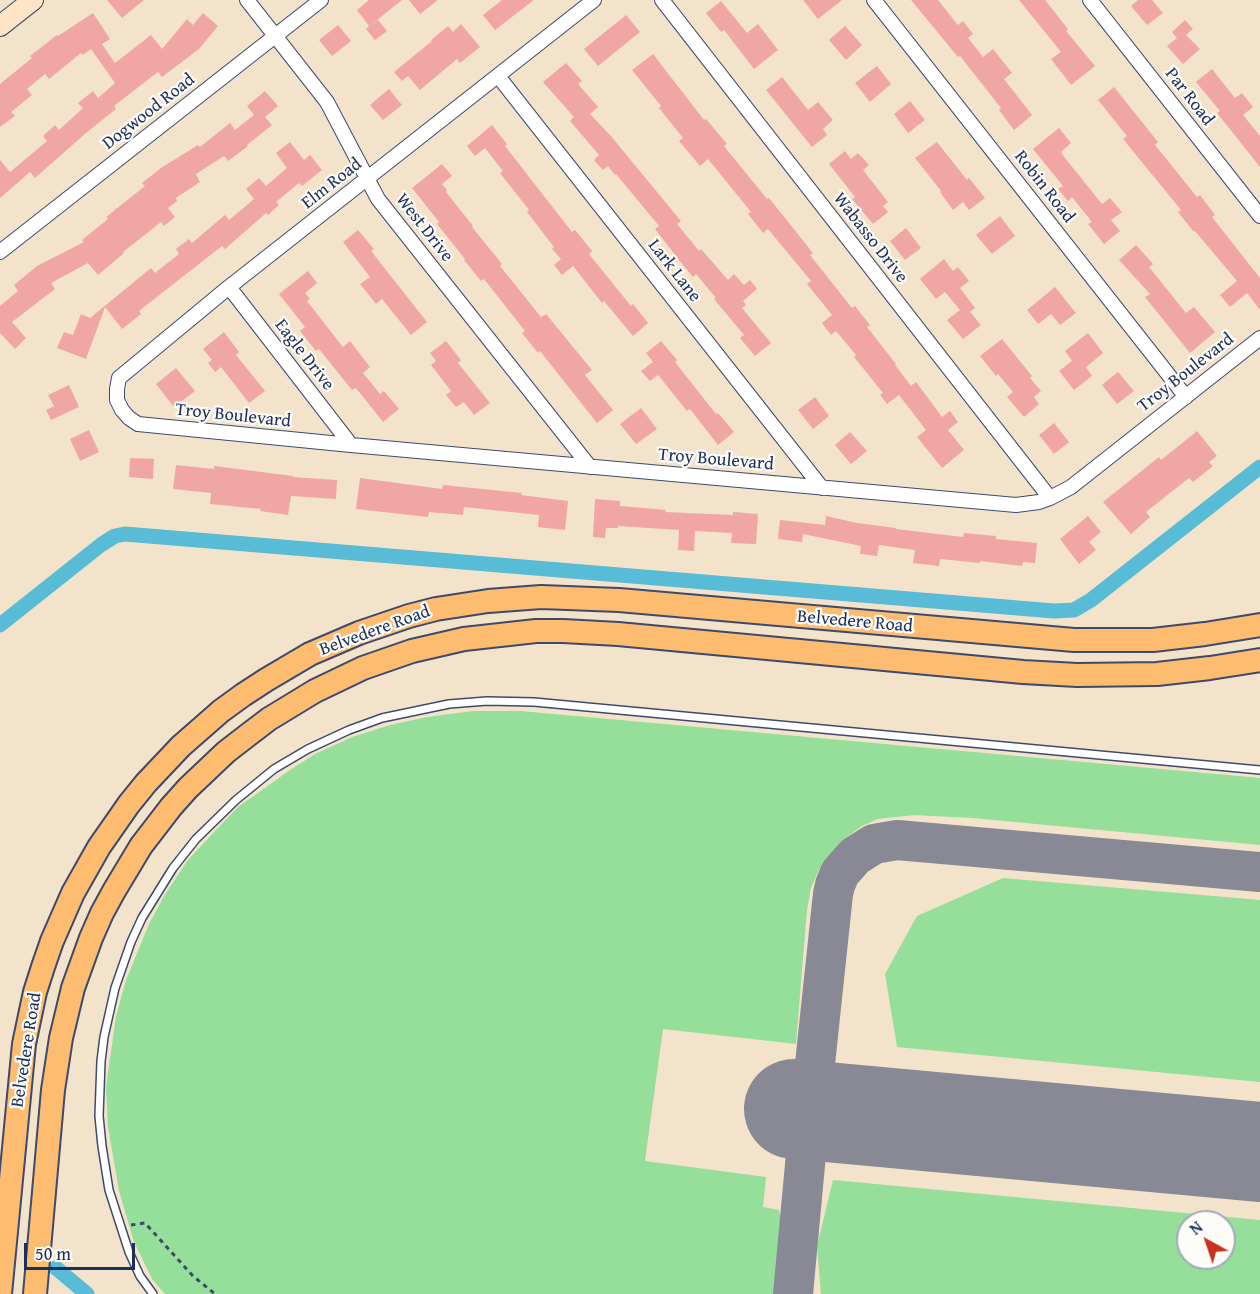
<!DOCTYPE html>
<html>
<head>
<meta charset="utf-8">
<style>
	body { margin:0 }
	#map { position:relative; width:1260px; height:1294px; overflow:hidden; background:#f4e3cb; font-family:"Gentium Book Plus",serif }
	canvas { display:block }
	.north { position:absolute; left:1176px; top:1210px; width:60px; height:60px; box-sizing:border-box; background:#fdfcf7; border:2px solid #a3aaba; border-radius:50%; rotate:320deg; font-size:16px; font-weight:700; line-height:24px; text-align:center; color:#1b2f5e }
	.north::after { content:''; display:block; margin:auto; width:21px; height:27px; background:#c8321e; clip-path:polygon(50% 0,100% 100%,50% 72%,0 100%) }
	.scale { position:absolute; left:24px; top:1243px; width:111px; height:27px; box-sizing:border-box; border:3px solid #1b2f5e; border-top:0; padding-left:8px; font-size:18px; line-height:21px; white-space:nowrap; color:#1b2f5e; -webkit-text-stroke:4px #fdfcf7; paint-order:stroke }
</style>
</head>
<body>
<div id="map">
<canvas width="1260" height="1294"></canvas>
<div class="north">N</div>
<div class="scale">50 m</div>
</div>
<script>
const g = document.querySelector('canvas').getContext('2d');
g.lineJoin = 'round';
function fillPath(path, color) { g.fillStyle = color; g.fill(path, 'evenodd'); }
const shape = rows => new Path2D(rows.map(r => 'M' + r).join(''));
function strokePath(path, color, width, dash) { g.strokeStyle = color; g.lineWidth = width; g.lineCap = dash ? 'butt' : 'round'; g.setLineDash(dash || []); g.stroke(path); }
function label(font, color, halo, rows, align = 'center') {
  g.font = font + ' "Gentium Book Plus",serif'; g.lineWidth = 4.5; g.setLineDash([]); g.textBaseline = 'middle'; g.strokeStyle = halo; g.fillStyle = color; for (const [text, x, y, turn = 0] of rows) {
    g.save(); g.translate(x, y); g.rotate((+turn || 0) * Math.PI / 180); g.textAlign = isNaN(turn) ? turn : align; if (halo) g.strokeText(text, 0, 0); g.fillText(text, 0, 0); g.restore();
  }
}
fillPath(shape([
	[473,711,521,711,1260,778,1260,845,972,818,914,815,878,819,862,826,843,840,832,852,819,870,811,888,807,910,796,1044,663,1029,645,1161,766,1177,763,1207,779,1210,782,1223,777,1294,165,1294,152,1279,134,1242,119,1191,108,1127,106,1087,116,1016,126,980,149,924,164,896,187,861,214,832,238,807,290,770,315,754,352,737,390,725,427,717],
	[1003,878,1260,900,1260,1082,897,1047,885,974,917,916],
	[833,1180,1260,1220,1260,1294,821,1294,817,1246],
	[1188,1222,1224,1222,1224,1258,1188,1258]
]), '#95df9a');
strokePath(shape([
	[0,625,102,544,115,536,125,534,1054,611,1074,610,1091,600,1260,467],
	[56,1268,87,1294]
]), '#58bcd6', 15);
strokePath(shape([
	[793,1294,810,1111,833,894,835,885,840,873,855,856,874,844,897,840,1260,872]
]), '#888994', 40);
strokePath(shape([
	[794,1109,1260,1152]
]), '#888994', 100);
fillPath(shape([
	[107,0,144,0,122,18],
	[369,0,402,0,371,25,378,20,387,31,375,40,366,29,369,26,357,10],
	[409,0,438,0,420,14],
	[502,0,534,0,495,30,483,15],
	[803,0,842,0,818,19],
	[911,0,938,0,958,25,963,21,973,34,968,38,983,57,993,49,1012,73,1004,79,1032,115,1014,130,999,110,1001,108,960,56,958,57],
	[1019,0,1045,0,1068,29,1066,31,1095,66,1071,85,1051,59,1061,52],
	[1138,0,1152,0,1163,13,1147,25,1131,6],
	[721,1,747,33,758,24,778,50,754,69,724,30,721,32,706,13],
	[93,13,110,39,102,44,115,63,151,35,162,49,187,19,193,25,203,13,218,26,199,49,162,77,158,72,114,106,116,109,86,133,35,178,30,172,0,198,0,160,10,172,47,141,43,136,55,125,59,130,83,108,78,103,93,91,98,98,115,83,91,49,83,55,81,53,49,79,45,74,27,89,32,95,11,112,15,116,0,127,0,84,32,58,30,56,57,35,58,36],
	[626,15,640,32,598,66,584,49],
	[1185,20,1193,29,1186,35,1200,49,1183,64,1167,46,1177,38,1172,32],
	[461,24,480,47,460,63,457,59,420,90,408,76,402,81,394,72,432,41,431,40,448,26,453,32],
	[338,25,351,41,332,56,319,40],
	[845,26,862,45,846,60,829,40],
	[653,54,704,120,706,119,727,144,724,146,767,199,769,198,813,253,810,255,852,308,855,306,870,325,867,327,896,364,895,365,911,386,916,382,942,417,950,411,958,422,948,430,964,450,942,468,917,437,926,430,899,395,887,404,880,395,883,393,854,357,856,355,836,331,831,335,822,323,832,315,807,284,811,281,768,229,763,233,748,214,751,212,708,159,700,166,679,141,683,138,659,108,661,106,632,70],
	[566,63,582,81,578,84,598,107,590,114,610,135,681,221,677,224,699,251,701,249,728,280,734,274,744,285,750,280,757,289,743,301,746,305,742,308,771,343,755,356,740,338,744,335,714,299,716,298,696,274,693,277,683,265,655,229,659,226,616,174,615,175,608,166,603,170,594,160,599,155,570,121,574,117,543,82],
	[877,66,891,84,870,102,855,83],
	[1212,69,1235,98,1242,93,1253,107,1243,115,1260,136,1260,167,1217,113,1220,111,1196,82],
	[782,77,808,110,818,102,833,120,823,129,827,135,812,147,766,90],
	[1114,87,1158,142,1155,145,1197,197,1200,195,1215,215,1212,217,1260,278,1260,310,1247,293,1230,307,1220,295,1237,281,1195,231,1194,232,1178,212,1181,210,1123,139,1127,136,1098,100],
	[389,89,402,105,383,120,370,105],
	[265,91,278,106,265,117,272,125,247,145,248,146,228,161,224,156,196,174,200,182,176,198,177,201,168,208,175,217,164,226,161,222,123,252,124,253,98,275,88,263,51,283,55,289,12,322,26,338,15,349,0,333,0,306,18,291,14,285,37,266,84,242,82,240,108,219,106,217,145,186,142,183,161,168,198,145,200,147,230,123,235,130,254,115,247,106],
	[910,101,925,120,908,133,894,114],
	[492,125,507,144,505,146,572,232,575,230,592,251,589,254,631,306,633,304,648,323,633,336,604,301,602,303,573,266,562,275,554,265,561,259,552,249,554,247,527,212,529,210,500,173,503,171,485,148,475,156,467,146],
	[1059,128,1071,143,1061,152,1065,158,1102,204,1110,198,1122,212,1111,220,1120,231,1104,244,1088,224,1092,222,1072,197,1068,201,1058,189,1063,186,1033,149],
	[290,142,304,160,310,155,322,170,302,186,299,183,276,202,279,205,268,215,266,213,225,249,222,246,185,275,139,311,141,314,122,329,105,307,86,359,57,348,64,332,73,335,81,314,90,318,151,268,155,273,179,254,176,249,189,239,192,243,225,215,229,220,254,199,246,189,259,178,266,186,287,168,276,153],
	[937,142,967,180,969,178,985,198,969,210,963,202,953,210,940,192,941,191,915,158],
	[845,151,851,159,858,153,869,165,863,170,888,202,883,206,888,212,873,224,852,199,855,197,829,164],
	[442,164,452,176,442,184,447,190,446,192,473,226,472,227,502,264,500,266,541,317,546,314,592,370,585,375,613,410,597,423,540,351,538,353,522,333,525,331,484,279,481,281,464,260,465,259,437,224,439,222,412,188],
	[1000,216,1015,236,992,254,976,235],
	[906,228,921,248,905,260,890,241],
	[358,230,374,249,371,251,427,322,411,335,382,299,376,304,360,284,370,277,343,242],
	[1136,245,1153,264,1149,267,1186,313,1194,307,1215,332,1190,353,1145,297,1150,294,1119,260],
	[944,259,953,271,958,267,969,281,960,288,975,308,970,312,981,325,963,339,947,320,960,310,945,292,936,299,920,279],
	[308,271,317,283,305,293,310,299,307,301,343,347,350,341,370,367,363,373,380,394,384,391,399,409,383,422,356,388,352,390,319,349,316,351,300,331,305,327,279,294],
	[1055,287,1076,313,1060,325,1051,314,1038,324,1027,310],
	[224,332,239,352,236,355,265,391,249,403,221,367,215,372,208,363,212,360,203,349],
	[1088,333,1103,353,1086,367,1092,376,1074,390,1059,371,1072,361,1065,351],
	[1002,339,1032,376,1030,378,1041,391,1034,397,1039,404,1024,417,1007,397,1013,392,998,374,996,376,980,356],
	[446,341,461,360,458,363,490,403,474,415,464,402,456,407,446,395,451,391,431,365,436,361,430,353],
	[661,341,677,360,675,362,716,414,718,413,734,432,718,445,690,409,687,411,658,375,650,381,641,371,653,362,646,353],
	[176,368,195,391,174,407,156,384],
	[1118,372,1134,391,1117,404,1102,385],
	[69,385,79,407,51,420,46,410,54,406,48,395],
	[815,397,829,416,813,429,798,410],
	[641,408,657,429,636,444,620,424],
	[1054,423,1069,442,1054,454,1039,435],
	[89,430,99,452,80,461,70,439],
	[1197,431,1217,456,1209,462,1213,466,1193,482,1189,478,1146,512,1150,517,1131,534,1103,502,1159,457,1161,460],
	[850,432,867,451,851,464,835,445],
	[130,458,154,459,153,479,129,477],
	[176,465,214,469,214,466,293,476,293,477,337,480,336,499,291,496,288,515,260,511,261,509,210,504,211,493,173,489],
	[360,478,442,489,443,485,522,493,521,495,568,501,565,530,538,527,539,515,464,507,463,515,429,512,428,517,356,509],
	[595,499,620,501,620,506,666,510,665,512,733,515,733,512,758,514,756,544,731,543,732,533,695,531,694,551,678,550,679,530,618,526,618,528,606,528,605,538,593,537],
	[826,516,857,523,896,528,896,529,963,537,964,533,996,536,996,539,1037,543,1035,563,1023,562,1022,566,980,561,980,563,940,559,939,566,913,563,915,550,879,545,877,556,860,554,861,546,803,534,802,542,778,539,780,520,825,525],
	[1088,516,1101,532,1089,542,1096,550,1079,564,1060,539]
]), '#f0a6a4');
const lane = shape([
	[153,1294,140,1276,129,1252,109,1190,102,1146,99,1116,101,1061,104,1037,115,988,131,942,142,918,173,868,196,839,236,800,274,769,308,749,349,730,382,718,449,704,487,701,534,702,1260,770]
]);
const street = shape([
	[247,0,327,102,378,199,590,467],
	[594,0,229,287,119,378,117,389,117,400,122,410,129,418,138,424,351,445,1016,505,1039,502,1050,498,1071,487,1260,338],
	[662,0,1050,498],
	[874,0,1186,397],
	[1090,0,1260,216],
	[498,76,822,488],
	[0,252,321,0],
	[229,287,351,445]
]);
const secondary = shape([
	[0,26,33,0]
]);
const primary = shape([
	[0,1294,24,1044,35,992,43,967,52,941,73,893,99,847,129,804,146,783,181,746,221,711,243,695,266,680,310,654,359,633,409,616,436,609,488,601,541,597,619,600,1074,640,1153,640,1205,634,1260,625],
	[35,1294,53,1090,61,1038,73,988,91,938,102,913,114,891,141,846,171,807,188,788,226,752,248,735,269,719,315,691,363,668,412,651,464,639,536,631,563,631,618,634,1023,672,1077,675,1157,674,1210,668,1260,660]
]);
strokePath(lane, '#3c4a6e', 10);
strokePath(street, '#3c4a6e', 16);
strokePath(secondary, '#3c4a6e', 22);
strokePath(primary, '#3c4a6e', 26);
strokePath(shape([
	[131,1225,145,1223,193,1276,215,1294]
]), '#3c4a6e', 3, [4.5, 4.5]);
strokePath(lane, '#fff', 7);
strokePath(street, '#fff', 14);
strokePath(secondary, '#ffe4c6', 20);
strokePath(primary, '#febc70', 22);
label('18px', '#1b2f5e', '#fdfcf7', [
	["Par Road",1189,97,52],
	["Dogwood Road",149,112,-38],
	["Elm Road",332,184,-38],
	["Robin Road",1044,187,52],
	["West Drive",424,228,52],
	["Wabasso Drive",870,238,52],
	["Lark Lane",674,271,52],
	["Eagle Drive",304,355,52],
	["Troy Boulevard",1186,373,-38],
	["Troy Boulevard",233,416,6],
	["Troy Boulevard",716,460,5],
	["Belvedere Road",855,622,5],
	["Belvedere Road",375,631,-20],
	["Belvedere Road",27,1050,-81]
]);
</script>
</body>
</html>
